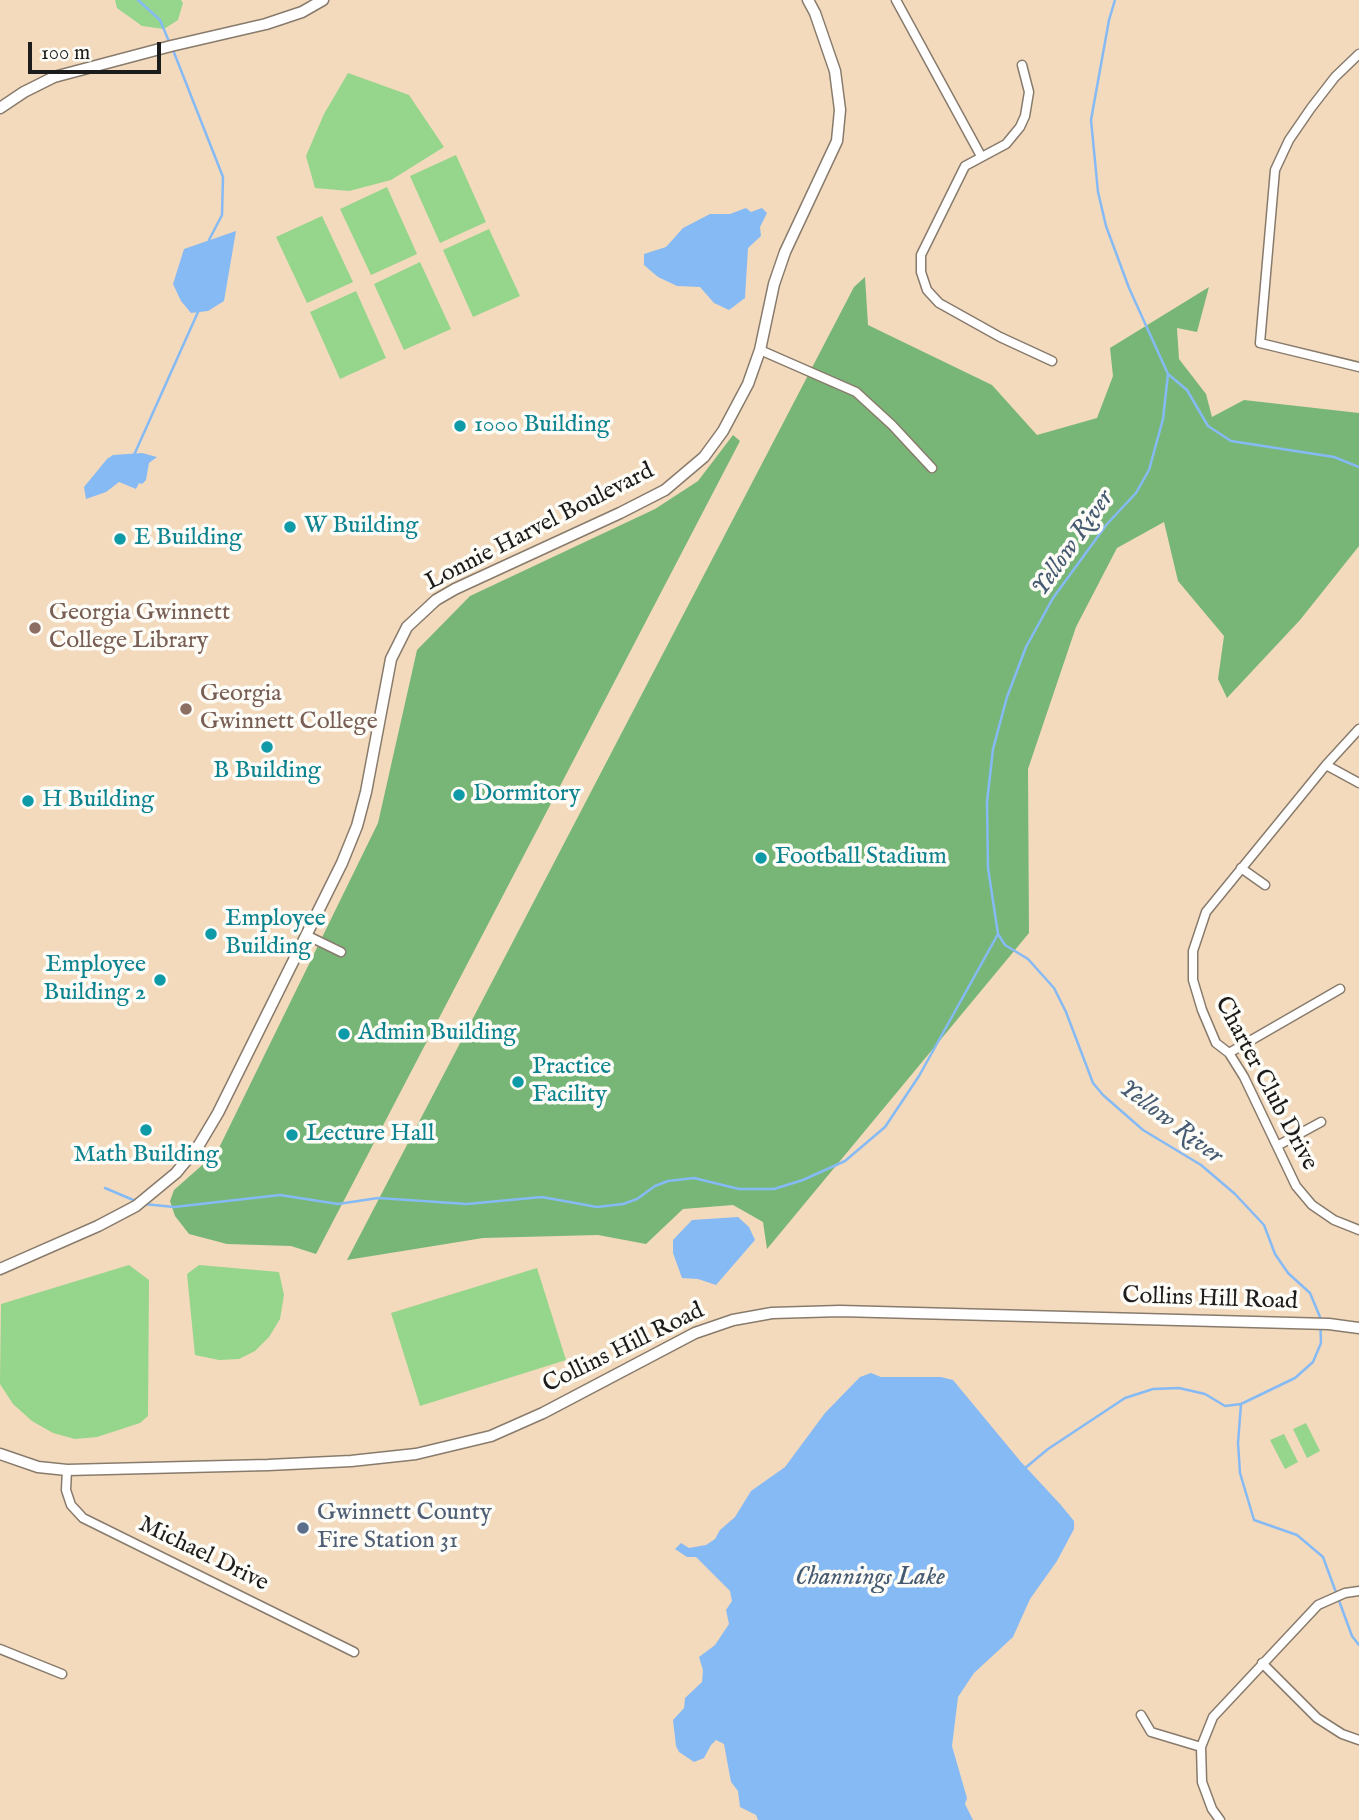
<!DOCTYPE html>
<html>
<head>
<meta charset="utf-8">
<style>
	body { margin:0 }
	#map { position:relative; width:1359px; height:1820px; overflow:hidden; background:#f3dabd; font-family:"IM FELL English",serif }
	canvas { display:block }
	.scale { position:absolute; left:28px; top:42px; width:133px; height:32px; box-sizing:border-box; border:4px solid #1c1c1c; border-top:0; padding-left:9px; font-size:21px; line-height:24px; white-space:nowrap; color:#1c1c1c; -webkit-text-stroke:5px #fdfcf7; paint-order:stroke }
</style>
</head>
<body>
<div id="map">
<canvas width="1359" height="1820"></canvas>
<div class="scale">100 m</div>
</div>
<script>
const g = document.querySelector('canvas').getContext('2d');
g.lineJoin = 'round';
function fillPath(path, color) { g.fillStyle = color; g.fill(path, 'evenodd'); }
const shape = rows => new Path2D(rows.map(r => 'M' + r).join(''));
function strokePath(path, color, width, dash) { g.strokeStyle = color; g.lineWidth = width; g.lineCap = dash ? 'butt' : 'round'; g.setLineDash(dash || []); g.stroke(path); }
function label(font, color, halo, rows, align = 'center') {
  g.font = font + ' "IM FELL English",serif'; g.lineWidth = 7; g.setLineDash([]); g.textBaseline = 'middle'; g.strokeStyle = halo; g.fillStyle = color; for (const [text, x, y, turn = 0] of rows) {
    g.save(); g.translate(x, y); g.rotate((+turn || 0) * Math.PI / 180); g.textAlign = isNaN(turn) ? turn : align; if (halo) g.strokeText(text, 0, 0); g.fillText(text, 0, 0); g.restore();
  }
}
fillPath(shape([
	[115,0,181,0,183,3,178,20,164,29,142,26,117,8],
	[348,73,409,95,444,147,391,180,349,191,315,188,306,156,324,114],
	[456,155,486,222,440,243,410,176],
	[387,187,417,254,371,275,340,209],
	[322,216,353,282,307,303,276,237],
	[489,229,520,296,473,317,443,250],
	[420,262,451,329,404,350,374,284],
	[356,291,386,358,340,379,310,312],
	[129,1265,149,1280,148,1416,140,1423,97,1437,75,1439,53,1433,32,1421,13,1404,0,1384,1,1304],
	[199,1265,279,1272,284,1295,280,1319,269,1337,255,1351,239,1359,219,1360,195,1355,187,1274],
	[537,1268,566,1360,420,1406,391,1313],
	[1306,1423,1320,1451,1307,1458,1293,1429],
	[1284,1434,1298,1462,1285,1469,1270,1440]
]), '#95d58c');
fillPath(shape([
	[865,277,868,325,992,385,1037,435,1097,418,1113,376,1110,348,1209,287,1197,332,1177,328,1179,359,1206,394,1212,417,1244,400,1359,413,1359,546,1300,620,1227,698,1218,679,1224,636,1178,581,1164,522,1117,548,1076,627,1028,769,1029,933,767,1249,763,1222,733,1205,683,1209,646,1244,598,1235,483,1238,347,1260,854,287],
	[733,435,740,441,316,1254,291,1246,227,1244,189,1234,175,1216,170,1201,174,1190,217,1152,378,823,417,650,470,596,655,509,698,481]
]), '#78b678');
fillPath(shape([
	[746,208,751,212,762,208,767,213,760,227,761,236,748,248,745,298,729,310,714,303,700,287,677,286,658,277,644,265,644,254,666,247,683,228,710,214,730,214],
	[236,231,224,301,208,311,191,313,181,301,173,284,184,249],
	[142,453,157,457,149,463,146,480,142,484,139,483,136,489,119,482,106,492,86,499,84,487,107,459,113,455],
	[738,1217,749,1227,755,1240,716,1285,698,1279,682,1278,673,1253,673,1240,692,1220],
	[871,1373,881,1377,941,1377,953,1380,1021,1462,1060,1504,1074,1521,1074,1529,1057,1561,1030,1599,1013,1637,974,1673,958,1697,952,1746,967,1798,965,1804,973,1820,758,1820,756,1815,740,1807,738,1791,731,1782,724,1744,716,1740,711,1745,704,1758,694,1762,679,1752,676,1746,673,1720,684,1708,685,1698,702,1682,703,1670,699,1657,715,1645,729,1624,726,1610,732,1601,730,1591,696,1557,687,1557,675,1549,681,1543,689,1548,706,1545,715,1539,720,1530,735,1517,751,1491,785,1467,825,1413,860,1377]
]), '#86baf4');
strokePath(shape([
	[138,0,160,20,170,44],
	[173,50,223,177,222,215,209,240],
	[1168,374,1187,390,1208,426,1231,441,1334,457,1359,467],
	[134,455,198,312],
	[105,1188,138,1202],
	[144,1204,174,1207,280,1195,338,1204,378,1198,467,1204,542,1197,597,1207,623,1204,637,1199,655,1186,668,1181,694,1178,739,1189,774,1189,803,1180,845,1161,885,1127,919,1076,998,934],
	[1241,1404,1238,1443,1240,1473,1254,1520,1297,1535,1323,1557,1352,1636,1359,1645],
	[1024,1469,1048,1449,1125,1398,1153,1389,1179,1388,1205,1394,1225,1406,1241,1404,1295,1378,1313,1362,1321,1343,1320,1317,1310,1293,1288,1273,1275,1254,1264,1225,1235,1194,1201,1165,1143,1130,1103,1095,1093,1083,1066,1012,1054,988,1028,959,1005,945,998,934,988,868,987,802,993,749,1007,697,1026,647,1053,598,1107,524,1136,493,1149,470,1163,419,1168,374,1129,288,1106,226,1098,192,1091,120,1109,20,1115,0]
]), '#86baf4', 2.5);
const minor = shape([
	[896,0,981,156],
	[1359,54,1335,77,1311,108,1289,140,1275,170,1260,343,1359,367],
	[1022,65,1029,92,1025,116,1020,127,1006,144,965,166,921,255,921,272,927,290,939,303,1000,337,1052,361],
	[760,350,856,392,892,425,932,468],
	[1359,729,1326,765,1206,912,1193,951,1193,980,1202,1010,1216,1043,1229,1053,1244,1077,1296,1186,1312,1205,1334,1220,1359,1230],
	[1326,765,1359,783],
	[1241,868,1265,885],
	[306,935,341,952],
	[1229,1053,1340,989],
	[1277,1146,1321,1122],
	[67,1470,66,1490,71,1505,83,1518,354,1652],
	[0,1649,62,1674],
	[1262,1663,1317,1718,1342,1734,1359,1740],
	[1141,1715,1151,1732,1201,1747],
	[1220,1820,1212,1809,1202,1782,1201,1747,1213,1717,1318,1605,1345,1593,1359,1591]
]);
const tertiary = shape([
	[0,108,24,92,54,77,171,46,266,24,302,12,323,0],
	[0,1269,98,1226,136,1206,176,1173,199,1145,218,1113,342,863,357,826,366,792,391,659,407,627,436,600,455,589,620,513,665,490,704,457,723,431,748,384,760,350,774,284,785,252,837,141,840,110,835,71,815,13,808,0],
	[0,1454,38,1467,67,1470,268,1465,351,1461,416,1454,491,1436,543,1413,695,1333,733,1320,772,1313,840,1311,1329,1324,1359,1328]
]);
strokePath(minor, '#887b6c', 11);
strokePath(tertiary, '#887b6c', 13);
strokePath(minor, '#fff', 8);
strokePath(tertiary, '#fff', 10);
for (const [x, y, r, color] of [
	[460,426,7,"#0f9aa8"],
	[290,527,7,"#0f9aa8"],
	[120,539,7,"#0f9aa8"],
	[35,628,7,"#8d6e63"],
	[186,709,7,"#8d6e63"],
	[267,747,7,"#0f9aa8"],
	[459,795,7,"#0f9aa8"],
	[28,801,7,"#0f9aa8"],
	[761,858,7,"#0f9aa8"],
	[211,934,7,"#0f9aa8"],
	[160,980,7,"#0f9aa8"],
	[344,1034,7,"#0f9aa8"],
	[518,1082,7,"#0f9aa8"],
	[146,1130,7,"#0f9aa8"],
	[292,1135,7,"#0f9aa8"],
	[303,1528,7,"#5c6f8a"]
]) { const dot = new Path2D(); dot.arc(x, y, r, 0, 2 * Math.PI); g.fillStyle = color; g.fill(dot); strokePath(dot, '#fdfcf7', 2.5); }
label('24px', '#0d838f', '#fdfcf7', [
	["1000 Building",474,426],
	["W Building",304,527],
	["E Building",134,539],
	["B Building",267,772,"center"],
	["Dormitory",473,795],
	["H Building",42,801],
	["Football Stadium",775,858],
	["Employee",225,920],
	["Building",225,948],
	["Employee",146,966,"right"],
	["Building 2",146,994,"right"],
	["Admin Building",358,1034],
	["Practice",532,1068],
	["Facility",532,1096],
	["Lecture Hall",306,1135],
	["Math Building",146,1156,"center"]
], 'left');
label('24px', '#1c1c1c', '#fdfcf7', [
	["Lonnie Harvel Boulevard",540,528,-27],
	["Charter Club Drive",1265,1084,62],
	["Collins Hill Road",1210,1300,2],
	["Collins Hill Road",624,1349,-26],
	["Michael Drive",203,1555,26]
]);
label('24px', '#785e54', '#fdfcf7', [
	["Georgia Gwinnett",49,614],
	["College Library",49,642],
	["Georgia",200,695],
	["Gwinnett College",200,723]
], 'left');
label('24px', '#4e5e75', '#fdfcf7', [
	["Gwinnett County",317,1514],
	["Fire Station 31",317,1542]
], 'left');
label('italic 26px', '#465b72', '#fdfcf7', [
	["Yellow River",1074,544,-55],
	["Yellow River",1170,1123,37],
	["Channings Lake",870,1579]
]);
</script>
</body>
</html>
